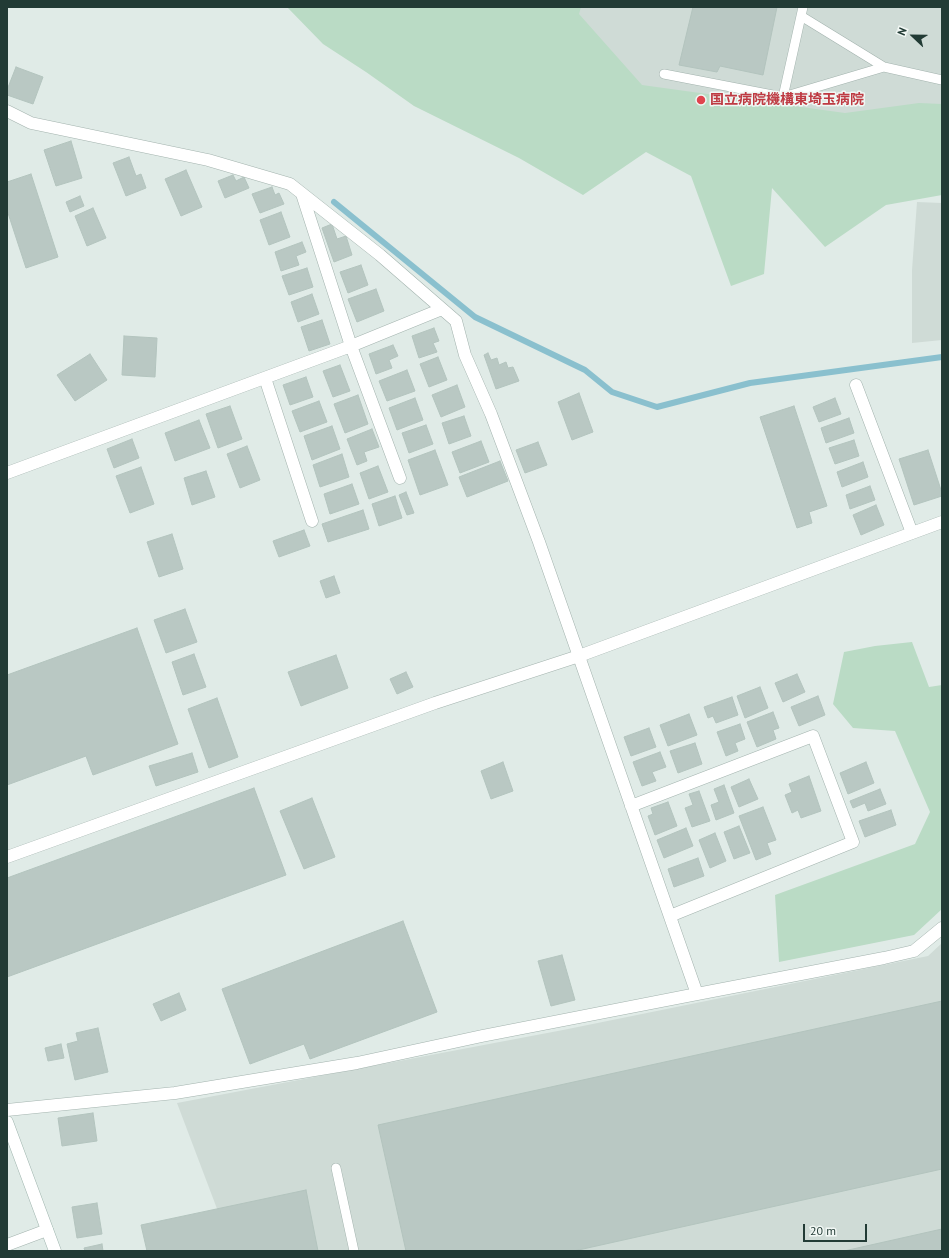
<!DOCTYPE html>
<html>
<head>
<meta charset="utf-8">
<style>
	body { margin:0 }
	#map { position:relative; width:949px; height:1258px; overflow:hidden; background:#e0ebe7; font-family:"PT Sans",sans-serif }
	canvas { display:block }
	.frame { position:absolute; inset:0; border:8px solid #223b35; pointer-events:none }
	.north { position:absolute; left:893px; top:16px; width:40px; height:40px; -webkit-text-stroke:3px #f1f7f4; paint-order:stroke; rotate:292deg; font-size:11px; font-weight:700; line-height:16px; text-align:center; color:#223b35 }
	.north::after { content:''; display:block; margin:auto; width:14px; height:18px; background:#223b35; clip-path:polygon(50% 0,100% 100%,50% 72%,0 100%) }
	.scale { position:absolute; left:803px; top:1224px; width:64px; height:18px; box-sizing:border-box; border:2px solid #223b35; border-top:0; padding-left:5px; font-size:12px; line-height:14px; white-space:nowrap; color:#223b35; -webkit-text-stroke:3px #f1f7f4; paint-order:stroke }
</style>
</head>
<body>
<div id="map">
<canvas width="949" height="1258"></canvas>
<div class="frame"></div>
<div class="north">N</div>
<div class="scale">20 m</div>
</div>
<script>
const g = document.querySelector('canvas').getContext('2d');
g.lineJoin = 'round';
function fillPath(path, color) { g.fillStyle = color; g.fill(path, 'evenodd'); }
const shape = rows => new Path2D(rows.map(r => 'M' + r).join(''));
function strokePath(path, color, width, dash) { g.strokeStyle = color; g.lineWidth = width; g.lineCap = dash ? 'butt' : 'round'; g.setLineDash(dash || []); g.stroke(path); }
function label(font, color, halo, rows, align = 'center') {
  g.font = font + ' "PT Sans","Noto Sans JP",sans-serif'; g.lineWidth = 3; g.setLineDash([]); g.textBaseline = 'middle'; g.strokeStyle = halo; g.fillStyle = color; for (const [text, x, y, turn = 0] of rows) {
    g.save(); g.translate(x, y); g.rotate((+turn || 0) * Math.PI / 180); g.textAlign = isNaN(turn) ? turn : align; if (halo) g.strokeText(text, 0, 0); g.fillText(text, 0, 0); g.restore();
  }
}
fillPath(shape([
	[310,7,942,7,942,150,903,150],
	[917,202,942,203,942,340,912,343,912,270],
	[942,943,942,1251,233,1251,177,1103,563,1030,928,956]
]), '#cfdbd6');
fillPath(shape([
	[287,7,581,7,579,14,642,85,845,113,919,103,942,104,942,195,886,205,825,247,772,188,764,274,731,286,691,176,646,152,583,195,519,158,414,106,366,72,323,44],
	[912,642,929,687,942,685,942,909,914,935,779,962,775,895,915,844,930,812,895,731,853,728,833,704,844,652,875,646]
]), '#badbc5');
strokePath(shape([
	[334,202,475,317,585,370,612,392,657,407,750,383,942,357]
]), '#8ac0ce', 6);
const building = shape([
	[693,7,777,7,763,75,720,66,717,72,679,65,693,7],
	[16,67,43,77,33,104,7,95,7,90,16,67],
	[71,141,82,178,56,186,44,150,71,141],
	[129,157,136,176,141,174,146,188,126,196,113,163,129,157],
	[186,170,202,207,181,216,165,179,186,170],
	[31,174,58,257,26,268,7,210,7,182,31,174],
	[233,175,236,181,244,177,249,188,225,198,218,181,233,175],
	[272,187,275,195,279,193,284,204,260,213,252,194,272,187],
	[80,196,84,206,70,212,66,202,80,196],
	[93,208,106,238,87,246,75,216,93,208],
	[281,212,290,237,269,245,260,220,281,212],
	[332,224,337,239,346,236,352,255,334,262,322,228,332,224],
	[302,242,306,252,296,256,299,265,281,271,275,252,302,242],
	[361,265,368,285,348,293,340,272,361,265],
	[307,268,313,287,289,295,282,276,307,268],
	[376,289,384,311,357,322,348,299,376,289],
	[312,294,319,314,298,322,291,302,312,294],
	[322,320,330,344,309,351,301,327,322,320],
	[434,328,439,341,433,343,437,352,419,358,412,336,434,328],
	[124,336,157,338,155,377,122,375,124,336],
	[393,345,398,356,389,360,392,368,376,374,369,354,393,345],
	[488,353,491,360,497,358,499,365,506,362,508,368,513,367,519,381,496,389,484,355,488,353],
	[90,354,107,380,75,401,57,375,90,354],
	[438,357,447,380,429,387,420,364,438,357],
	[340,365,350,391,333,397,323,371,340,365],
	[407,370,415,391,387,401,379,381,407,370],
	[306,377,313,397,290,405,283,385,306,377],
	[457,385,465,407,441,417,432,395,457,385],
	[579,393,593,432,572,440,558,402,579,393],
	[358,395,368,424,345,433,334,404,358,395],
	[415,398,423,420,397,430,389,408,415,398],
	[835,398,841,414,819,422,813,407,835,398],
	[319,401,327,422,300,432,292,411,319,401],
	[230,406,242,439,218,448,206,414,230,406],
	[794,406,827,506,809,512,812,523,797,528,760,417,794,406],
	[464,416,471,436,449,444,442,423,464,416],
	[849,418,854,433,826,443,821,428,849,418],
	[199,420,210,448,175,461,165,433,199,420],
	[426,425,433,444,409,453,402,433,426,425],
	[332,426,340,449,312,460,304,436,332,426],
	[372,429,379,447,364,452,367,461,357,465,347,439,372,429],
	[132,439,139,458,114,468,107,449,132,439],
	[854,440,859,456,835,464,829,448,854,440],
	[481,441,489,462,460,473,452,452,481,441],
	[538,442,547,465,525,473,516,450,538,442],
	[247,446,260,480,240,488,227,454,247,446],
	[435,450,448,485,420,495,408,460,435,450],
	[928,450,942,493,942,496,914,505,899,459,928,450],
	[342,454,349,477,320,487,313,465,342,454],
	[500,461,508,481,467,497,459,477,500,461],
	[863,462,868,477,842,487,837,472,863,462],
	[378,466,388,492,369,499,360,473,378,466],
	[141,467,154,504,130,513,116,476,141,467],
	[206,471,215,497,192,505,184,478,206,471],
	[352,484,359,504,330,514,324,494,352,484],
	[870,486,875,500,850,509,846,495,870,486],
	[406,492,414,513,407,515,399,495,406,492],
	[395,496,402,518,379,526,372,504,395,496],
	[876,505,884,525,861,535,853,515,876,505],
	[363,510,369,529,328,542,322,524,363,510],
	[304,530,310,546,279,557,273,541,304,530],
	[172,534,183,569,159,577,147,542,172,534],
	[334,576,340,593,326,598,320,581,334,576],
	[185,609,197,642,166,653,154,620,185,609],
	[137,628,178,744,93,775,86,756,7,785,7,675,137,628],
	[194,654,206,687,183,695,172,662,194,654],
	[336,655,348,688,301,706,288,672,336,655],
	[406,672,413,687,397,694,390,679,406,672],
	[797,674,805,692,783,702,775,683,797,674],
	[760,687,768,708,745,718,737,696,760,687],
	[818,696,825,715,799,726,791,707,818,696],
	[732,697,738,715,716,723,713,716,708,718,704,707,732,697],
	[217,698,238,757,209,768,188,709,217,698],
	[773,712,779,728,773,730,776,739,757,747,747,722,773,712],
	[689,714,697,735,668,746,660,725,689,714],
	[740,724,745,739,735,743,738,751,726,756,717,732,740,724],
	[649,728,656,747,631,756,624,737,649,728],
	[695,743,702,764,678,773,670,751,695,743],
	[660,752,666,767,652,772,656,781,642,786,633,762,660,752],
	[192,753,198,772,156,786,149,766,192,753],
	[503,762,513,791,491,799,481,771,503,762],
	[866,762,874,783,848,794,840,773,866,762],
	[809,776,821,811,801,818,798,810,792,813,785,795,792,792,789,784,809,776],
	[749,779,758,799,739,807,731,787,749,779],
	[724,785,734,813,716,820,711,805,719,802,714,789,724,785],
	[254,788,286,875,7,977,7,878,254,788],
	[880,789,886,804,868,811,865,803,853,808,850,801,880,789],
	[699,791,710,821,692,827,685,808,693,805,689,794,699,791],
	[312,798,335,857,304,869,280,811,312,798],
	[668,802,677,826,655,835,648,816,653,814,651,808,668,802],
	[763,807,776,840,767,843,771,854,756,860,739,816,763,807],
	[891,810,896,825,865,837,859,821,891,810],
	[739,826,750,853,734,859,724,832,739,826],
	[686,828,693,846,664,858,657,840,686,828],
	[715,833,726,861,710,868,699,840,715,833],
	[698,858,704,876,674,887,668,869,698,858],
	[403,921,437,1012,310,1059,304,1044,250,1064,222,989,403,921],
	[562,955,575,1000,551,1006,538,961,562,955],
	[179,993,186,1010,161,1021,153,1004,179,993],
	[942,1001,942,1169,574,1251,406,1251,378,1125,942,1001],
	[98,1028,108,1072,75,1080,67,1044,78,1041,76,1033,98,1028],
	[61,1044,64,1058,48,1061,45,1048,61,1044],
	[93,1113,97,1141,62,1146,58,1118,93,1113],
	[306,1190,318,1251,147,1251,141,1225,306,1190],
	[97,1203,102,1234,77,1238,72,1207,97,1203],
	[942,1229,942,1251,844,1251,942,1229],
	[102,1244,103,1251,85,1251,84,1248,102,1244]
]);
fillPath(building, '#b9c8c3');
strokePath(building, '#b3c4be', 1);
const lane = shape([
	[801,16,884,67],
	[664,74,783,97,884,67,942,80],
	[783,97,803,7],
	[336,1168,354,1251]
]);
const street = shape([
	[7,111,31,123,208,160,290,184,380,255,456,321,465,355,491,414,539,542,697,994],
	[302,194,351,346,400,478],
	[265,378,312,521],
	[856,385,912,533],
	[7,473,351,346,442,309],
	[631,806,813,736,853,842,670,916],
	[7,857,435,703,579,656,942,522],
	[7,1110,175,1093,357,1063,482,1036,697,994,884,958,914,951,942,928],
	[7,1245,47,1230]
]);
const secondary = shape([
	[7,1122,55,1251]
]);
strokePath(lane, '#a3b3ae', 10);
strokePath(street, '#a3b3ae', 13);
strokePath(secondary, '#a0b6af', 13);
strokePath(lane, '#fff', 9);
strokePath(street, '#fff', 12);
strokePath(secondary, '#fff', 12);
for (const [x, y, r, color] of [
	[701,100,5,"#e0444e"]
]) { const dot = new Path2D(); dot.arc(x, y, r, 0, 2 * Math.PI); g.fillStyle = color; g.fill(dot); strokePath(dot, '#f1f7f4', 1.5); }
label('bold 14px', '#be3a42', '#f1f7f4', [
	["国立病院機構東埼玉病院",710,100]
], 'left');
</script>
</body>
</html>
